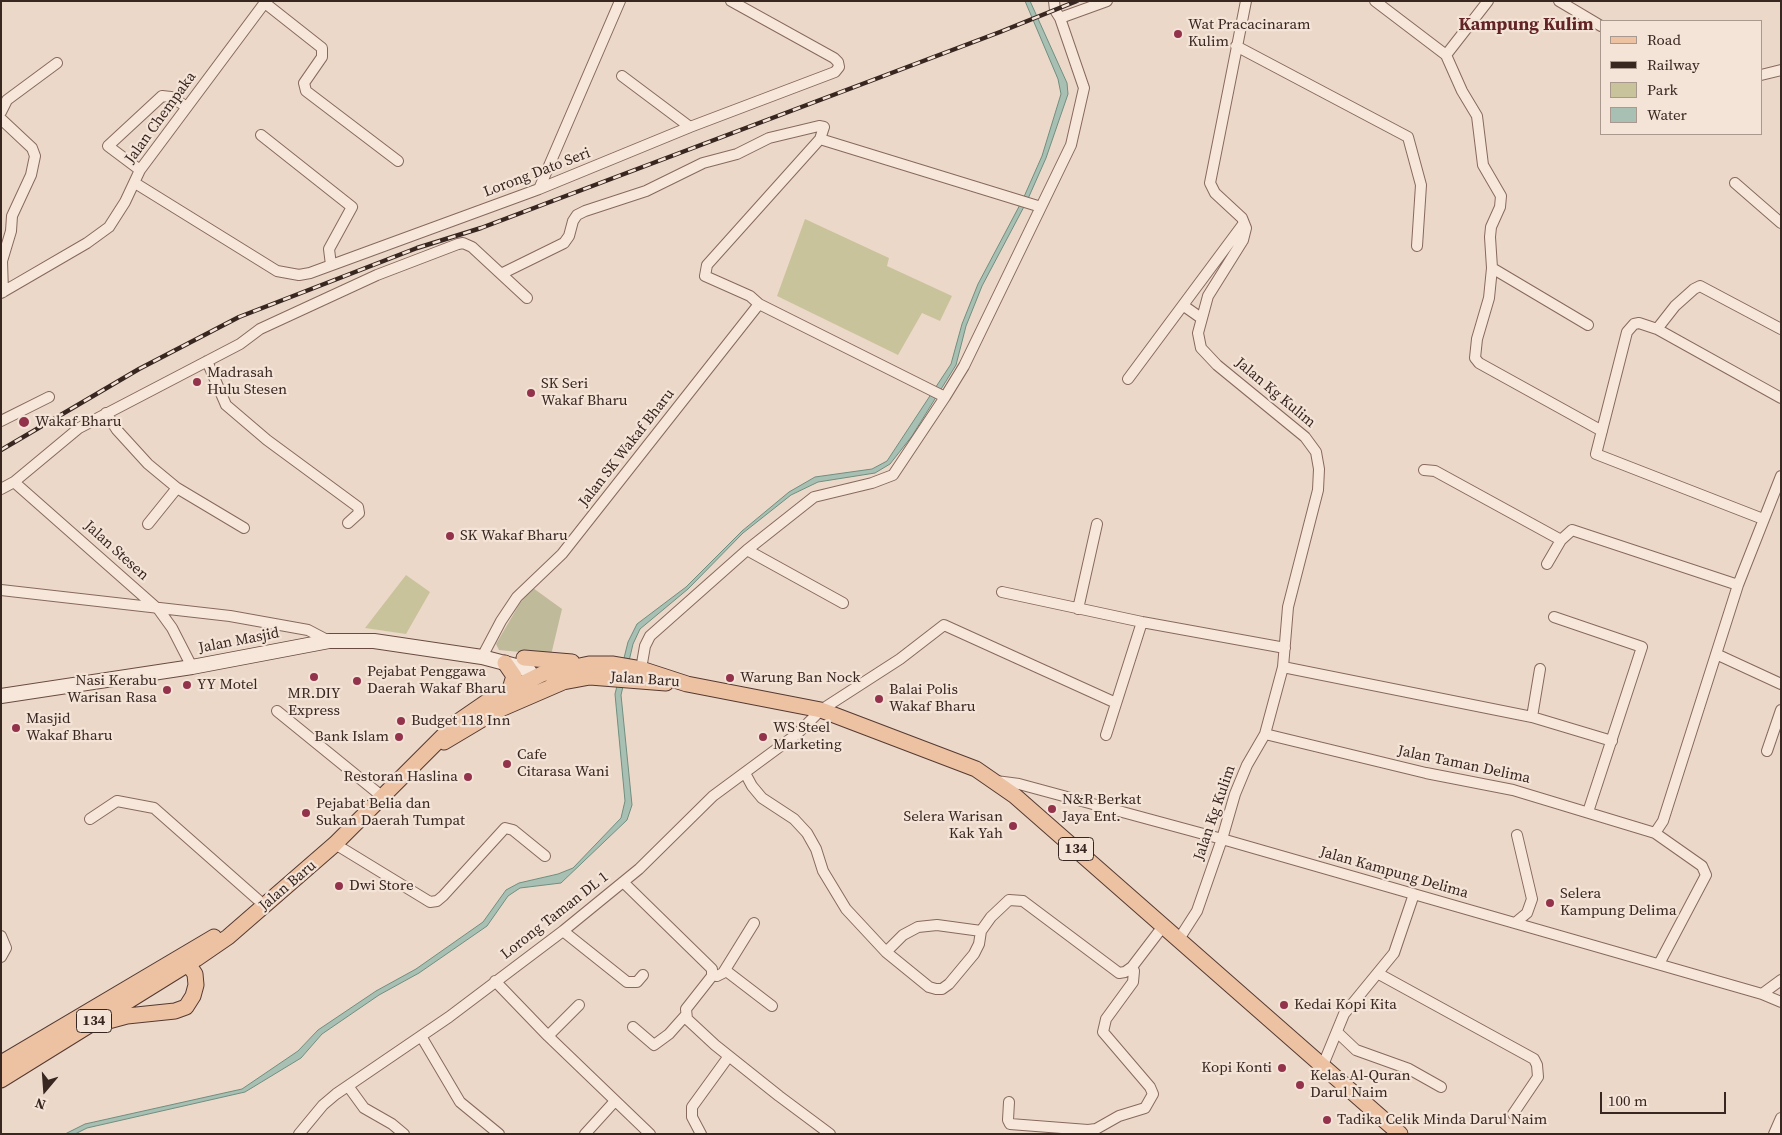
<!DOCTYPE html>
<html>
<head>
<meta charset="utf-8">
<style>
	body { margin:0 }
	#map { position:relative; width:1782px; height:1135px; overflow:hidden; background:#ecd8c8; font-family:"Source Serif 4",serif }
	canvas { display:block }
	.frame { position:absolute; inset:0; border:2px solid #382621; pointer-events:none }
	.legend { position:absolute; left:1600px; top:20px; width:162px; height:115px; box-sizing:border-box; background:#f4e4d7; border:1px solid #a9988e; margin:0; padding:6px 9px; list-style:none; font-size:15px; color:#382621 }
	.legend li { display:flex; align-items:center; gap:10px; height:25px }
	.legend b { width:25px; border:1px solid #a9988e }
	.north { position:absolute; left:20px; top:1065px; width:50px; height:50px; -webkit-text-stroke:4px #f4e4d7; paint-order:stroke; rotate:198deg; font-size:14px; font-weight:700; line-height:20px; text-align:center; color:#382621 }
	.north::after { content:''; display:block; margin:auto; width:18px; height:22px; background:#382621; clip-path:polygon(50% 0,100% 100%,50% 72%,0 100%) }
	.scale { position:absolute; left:1600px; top:1092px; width:126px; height:22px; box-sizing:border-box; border:2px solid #382621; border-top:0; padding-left:6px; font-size:15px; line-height:18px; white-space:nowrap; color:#382621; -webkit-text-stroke:4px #f4e4d7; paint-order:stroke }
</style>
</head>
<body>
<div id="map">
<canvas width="1782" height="1135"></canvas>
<div class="frame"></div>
<ul class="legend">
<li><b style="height:6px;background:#ecc2a3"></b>Road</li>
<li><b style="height:6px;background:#382621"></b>Railway</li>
<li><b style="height:14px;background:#c9c39c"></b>Park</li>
<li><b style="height:14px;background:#a8c0b3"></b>Water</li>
</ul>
<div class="north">N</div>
<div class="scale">100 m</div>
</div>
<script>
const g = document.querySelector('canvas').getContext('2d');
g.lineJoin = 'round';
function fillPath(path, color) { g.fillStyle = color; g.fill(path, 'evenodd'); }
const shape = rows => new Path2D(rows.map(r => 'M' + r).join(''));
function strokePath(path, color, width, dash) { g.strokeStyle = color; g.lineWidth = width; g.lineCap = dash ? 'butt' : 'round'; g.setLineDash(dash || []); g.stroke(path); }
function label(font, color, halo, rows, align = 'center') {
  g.font = font + ' "Source Serif 4",serif'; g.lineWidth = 4.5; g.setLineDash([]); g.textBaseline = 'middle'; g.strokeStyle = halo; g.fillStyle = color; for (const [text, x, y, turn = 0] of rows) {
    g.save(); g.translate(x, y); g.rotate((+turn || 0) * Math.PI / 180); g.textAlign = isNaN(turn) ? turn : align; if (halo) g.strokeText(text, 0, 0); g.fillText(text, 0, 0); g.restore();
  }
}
fillPath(shape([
	[805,219,889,258,887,266,952,296,940,321,922,313,898,355,777,296],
	[406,575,430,592,406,634,365,628]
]), '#c9c39c');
fillPath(shape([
	[533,588,562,609,551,655,499,650,496,644,520,603]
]), '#bfba9a');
const water = shape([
	[1025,1,1030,1,1067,83,1068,94,1046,158,1027,201,982,286,966,326,956,365,912,436,890,464,875,473,818,482,791,495,743,533,688,589,640,629,633,644,621,695,632,805,627,820,561,883,520,888,508,896,487,926,419,973,379,995,322,1034,301,1058,245,1092,87,1128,75,1134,65,1134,85,1124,242,1089,298,1051,318,1030,376,991,416,969,483,922,506,890,519,883,558,874,573,868,621,818,625,801,615,694,628,642,637,624,686,587,742,531,789,492,815,477,872,469,887,461,951,364,962,324,978,284,1023,199,1042,156,1061,94,1058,79,1025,1]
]);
fillPath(water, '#a8c0b3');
strokePath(water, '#6f8e7f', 1);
const street = shape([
	[1375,1,1446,55,1462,91,1477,116,1483,165,1501,196,1500,207,1491,227,1490,237,1492,268,1489,298,1477,339,1475,358,1479,363,1602,431],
	[1559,1,1601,26],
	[265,3,322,48,322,57,304,83,306,91,398,161],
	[1060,18,1107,1],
	[1236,46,1408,137,1421,185,1417,246],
	[1446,55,1488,1],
	[1761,75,1781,70],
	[622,76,690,127],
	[1,112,7,100,57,63],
	[1,119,32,148,35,156,31,175,12,216,11,231,2,261,3,292],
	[261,135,352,207,329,249,331,265],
	[820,139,1041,207],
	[140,170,108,146,162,96,171,97,187,107],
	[135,183,277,271,299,275,310,273,539,189,690,127,835,72,839,67,838,62,834,58,731,1],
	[1735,183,1781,223],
	[539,189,620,1],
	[1492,268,1588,325],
	[501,274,564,243,569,236,573,221,577,215,585,211,646,191,703,163,737,154,769,138,819,126,824,127,820,139,707,265,705,276,750,296,759,304,945,397],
	[1,293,87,243,109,227,125,202,140,170,266,1],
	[1184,306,1201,318],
	[1657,329,1639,323,1634,324,1627,332,1596,454,1763,519],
	[1781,329,1700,286,1694,289,1675,306,1657,329,1781,398],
	[207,361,226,405,267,440,358,507,359,513,348,523],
	[1128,379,1244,223],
	[106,413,117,430,148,464,177,488,244,528],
	[1,421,49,397],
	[1424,470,1435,471,1561,540],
	[14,482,79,428,240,344,260,329,377,275,458,244,463,243,472,247,527,298],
	[1,489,14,482,159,610,172,628,192,667],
	[148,524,177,488],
	[747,550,843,603],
	[1547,564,1561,540,1572,530,1738,585],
	[1,590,230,616,308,630,329,641],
	[1002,592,1142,622,1285,648],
	[1078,609,1097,524],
	[1554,617,1642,647,1588,812],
	[1716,654,1781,684],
	[482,657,501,621,517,597,562,554,759,304],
	[1283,667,1532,717,1612,741],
	[641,669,645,646,650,636,747,550,814,497,872,483,893,475,945,397,964,366,1071,145,1084,88,1060,18,1055,10,1054,1],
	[277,711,384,798],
	[1532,717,1540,669],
	[1265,734,1426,773,1513,790,1655,833],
	[1106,735,1142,622],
	[1767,751,1781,710],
	[745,773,752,786,762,798,794,819,807,833,816,849,823,871,846,909,886,952,929,987,936,989,942,989,949,984,974,954,979,944,981,931,991,917,1009,900,1023,901,1119,973,1125,972,1132,967,1164,925],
	[996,781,1019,784,1222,839,1762,994,1781,1002],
	[90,819,117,801,154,808,265,906],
	[1655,833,1663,821,1738,585,1781,476],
	[1655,833,1702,866,1706,875,1659,964],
	[335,844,430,902,437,901,443,896,505,828,513,830,545,856],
	[623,882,712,969,712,976,686,1009,687,1019,715,1045,779,1096,830,1134],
	[1515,923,1527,913,1532,899,1517,835],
	[563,931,627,982,637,982,643,975],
	[1,936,6,948,1,957],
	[1179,939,1197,911,1222,839,1235,794,1247,765,1265,734,1283,667,1288,607,1318,490,1319,469,1316,452,1305,437,1217,365,1201,348,1198,333,1208,296,1243,240,1246,228,1242,218,1215,193,1210,183,1246,1],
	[886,952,903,935,918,927,937,925,981,931],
	[725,970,772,1006],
	[1379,974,1534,1059,1537,1065,1538,1077,1513,1114],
	[712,975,717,976,723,973,754,923],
	[495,981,548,1036,650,1134],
	[1762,994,1781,980],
	[633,1027,654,1045,669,1034,685,1016],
	[1337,1032,1356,1050,1409,1069,1441,1087],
	[421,1036,460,1102,499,1134],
	[548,1036,579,1005],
	[1323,1065,1344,1014,1394,953,1414,894],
	[348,1086,364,1108,392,1124,404,1134],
	[1009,1102,1008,1120,1010,1124,1088,1130,1096,1129,1119,1116,1145,1108,1153,1094,1150,1087,1103,1032,1106,1019,1133,982,1134,971,1132,967],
	[299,1134,323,1105,336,1094,449,1017,563,931,639,869,713,796,797,734,821,710,900,659,944,625,1116,703],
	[585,1134,615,1101],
	[701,1134,692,1117,692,1107,729,1056],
	[1774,1134,1781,1118]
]);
const secondary = shape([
	[1,696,192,667,329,641,374,641,482,657,520,667,529,671,533,677]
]);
const primary = shape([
	[524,658,572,662],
	[505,663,514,676,510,689],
	[444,742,496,711,563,682,590,677,666,683],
	[101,1023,127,1016,175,1011,186,1007,193,996,196,985,195,974,188,964,179,960],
	[1,1063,214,937],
	[1,1080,196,959,228,937,335,844,456,723,488,701,542,674,589,664,612,664,641,669,687,684,821,710,976,769,1015,796,1400,1134]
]);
strokePath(street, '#87695e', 12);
strokePath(secondary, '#694b41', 16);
strokePath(primary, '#553932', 17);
strokePath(street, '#f7e7db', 10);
strokePath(secondary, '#f7e7db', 14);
strokePath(primary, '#ecc2a3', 15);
const rail = shape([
	[1,450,139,369,239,317,417,248,481,228,1000,32,1077,1]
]);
strokePath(rail, '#382621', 4.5);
strokePath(rail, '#f4e4d7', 2.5, [8]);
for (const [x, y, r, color] of [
	[1178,34,5,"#92324b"],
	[197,382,5,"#92324b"],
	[531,393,5,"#92324b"],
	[24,422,6,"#92324b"],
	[450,536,5,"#92324b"],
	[314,677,5,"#92324b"],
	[730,678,5,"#92324b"],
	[357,681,5,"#92324b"],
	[187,685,5,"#92324b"],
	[167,690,5,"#92324b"],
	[879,699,5,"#92324b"],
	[401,721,5,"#92324b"],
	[16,728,5,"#92324b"],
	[399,737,5,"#92324b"],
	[763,737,5,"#92324b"],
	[507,764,5,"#92324b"],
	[468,777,5,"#92324b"],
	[1052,809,5,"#92324b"],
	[306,813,5,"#92324b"],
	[1013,826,5,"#92324b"],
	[339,886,5,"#92324b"],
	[1550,903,5,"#92324b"],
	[1284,1005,5,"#92324b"],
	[1282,1068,5,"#92324b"],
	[1300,1085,5,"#92324b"],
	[1327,1120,5,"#92324b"]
]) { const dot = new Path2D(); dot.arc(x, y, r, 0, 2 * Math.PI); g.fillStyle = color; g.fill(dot); strokePath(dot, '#f4e4d7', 2); }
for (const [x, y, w] of [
	[1076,849,35],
	[94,1021,35]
]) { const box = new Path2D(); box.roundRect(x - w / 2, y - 11.5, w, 23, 4); g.fillStyle = '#f4e4d7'; g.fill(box); strokePath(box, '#382621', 1); }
label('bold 14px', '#382621', null, [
	["134",1076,849],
	["134",94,1021]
]);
label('15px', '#382621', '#f4e4d7', [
	["Wat Pracacinaram",1188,25],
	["Kulim",1188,42],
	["Madrasah",207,373],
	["Hulu Stesen",207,390],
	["SK Seri",541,384],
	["Wakaf Bharu",541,401],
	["Wakaf Bharu",35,422],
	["SK Wakaf Bharu",460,536],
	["Pejabat Penggawa",367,672],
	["Daerah Wakaf Bharu",367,689],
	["Warung Ban Nock",740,678],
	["Nasi Kerabu",157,681,"right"],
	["Warisan Rasa",157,698,"right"],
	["YY Motel",197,685],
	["Balai Polis",889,690],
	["Wakaf Bharu",889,707],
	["MR.DIY",314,694,"center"],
	["Express",314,711,"center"],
	["Masjid",26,719],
	["Wakaf Bharu",26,736],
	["Budget 118 Inn",411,721],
	["WS Steel",773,728],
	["Marketing",773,745],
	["Bank Islam",389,737,"right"],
	["Cafe",517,755],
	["Citarasa Wani",517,772],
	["Restoran Haslina",458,777,"right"],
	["N&R Berkat",1062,800],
	["Jaya Ent.",1062,817],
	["Pejabat Belia dan",316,804],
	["Sukan Daerah Tumpat",316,821],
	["Selera Warisan",1003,817,"right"],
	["Kak Yah",1003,834,"right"],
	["Dwi Store",349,886],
	["Selera",1560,894],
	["Kampung Delima",1560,911],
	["Kedai Kopi Kita",1294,1005],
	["Kopi Konti",1272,1068,"right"],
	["Kelas Al-Quran",1310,1076],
	["Darul Naim",1310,1093],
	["Tadika Celik Minda Darul Naim",1337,1120]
], 'left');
label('15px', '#382621', '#f4e4d7', [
	["Jalan Chempaka",161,118,-54],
	["Lorong Dato Seri",537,173,-21],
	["Jalan Kg Kulim",1275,393,40],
	["Jalan SK Wakaf Bharu",627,448,-52],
	["Jalan Stesen",116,551,42],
	["Jalan Masjid",239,641,-11],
	["Jalan Baru",645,680,4],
	["Jalan Taman Delima",1464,765,12],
	["Jalan Kg Kulim",1215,813,-71],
	["Jalan Kampung Delima",1394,873,16],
	["Jalan Baru",288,886,-40],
	["Lorong Taman DL 1",555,916,-38]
]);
label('bold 18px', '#622326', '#f4e4d7', [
	["Kampung Kulim",1526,25]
]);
</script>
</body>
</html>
